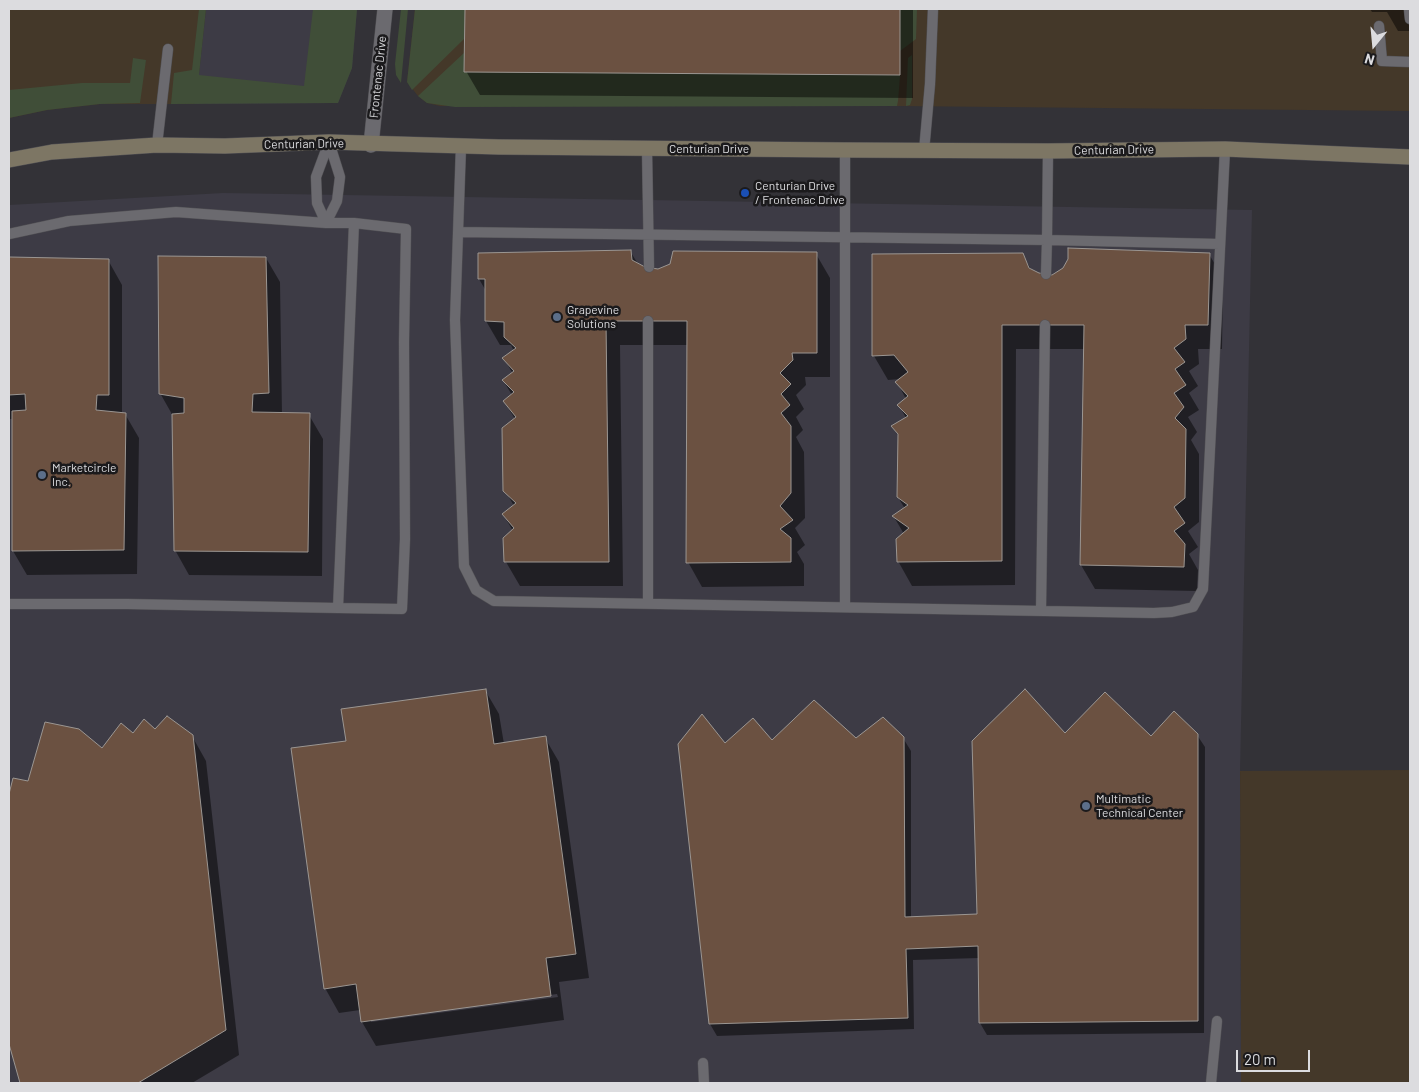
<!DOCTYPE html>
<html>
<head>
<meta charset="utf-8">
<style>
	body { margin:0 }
	#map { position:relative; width:1419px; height:1092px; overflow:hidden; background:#333237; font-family:Barlow,sans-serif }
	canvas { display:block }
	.frame { position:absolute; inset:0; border:10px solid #dcdcdf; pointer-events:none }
	.north { position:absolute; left:1349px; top:20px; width:50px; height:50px; -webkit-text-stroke:4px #1b1a1c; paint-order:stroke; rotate:197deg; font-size:14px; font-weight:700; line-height:20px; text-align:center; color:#dcdcdf }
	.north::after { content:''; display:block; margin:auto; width:18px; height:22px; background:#dcdcdf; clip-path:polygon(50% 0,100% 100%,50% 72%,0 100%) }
	.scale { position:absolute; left:1236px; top:1050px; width:74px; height:22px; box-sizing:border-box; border:2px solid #dcdcdf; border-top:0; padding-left:6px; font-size:15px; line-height:18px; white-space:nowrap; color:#dcdcdf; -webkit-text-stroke:4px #1b1a1c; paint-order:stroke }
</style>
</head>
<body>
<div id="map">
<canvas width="1419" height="1092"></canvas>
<div class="frame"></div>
<div class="north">N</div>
<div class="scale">20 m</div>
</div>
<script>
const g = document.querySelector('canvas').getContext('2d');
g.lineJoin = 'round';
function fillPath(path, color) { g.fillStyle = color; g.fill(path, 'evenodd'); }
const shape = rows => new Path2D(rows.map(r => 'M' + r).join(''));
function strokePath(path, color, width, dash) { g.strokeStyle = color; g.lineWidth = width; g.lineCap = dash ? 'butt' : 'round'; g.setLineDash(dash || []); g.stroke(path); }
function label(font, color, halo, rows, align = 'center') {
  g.font = font + ' Barlow,sans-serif'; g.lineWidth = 5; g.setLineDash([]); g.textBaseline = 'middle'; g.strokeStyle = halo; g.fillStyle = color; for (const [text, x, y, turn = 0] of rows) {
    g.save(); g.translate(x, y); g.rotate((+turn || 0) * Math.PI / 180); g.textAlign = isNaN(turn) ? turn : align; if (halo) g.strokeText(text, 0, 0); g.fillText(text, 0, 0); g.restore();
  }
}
fillPath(shape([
	[9,9,206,9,198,83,194,104,100,104,47,110,9,118],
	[415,9,1410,9,1410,111,897,106,440,106,427,103,418,96,407,82],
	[1410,770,1410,1083,1241,1083,1240,771]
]), '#443829');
fillPath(shape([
	[206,9,357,9,352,68,338,103,194,104,198,83],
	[223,193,1252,210,1240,771,1241,1083,9,1083,9,205]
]), '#3d3b45');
fillPath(shape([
	[199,9,206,9,199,75,304,86,313,9,357,9,352,68,338,103,171,104,174,73,192,70],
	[401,9,408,9,401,83,396,75,395,64],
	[415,9,465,9,465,38,412,90,407,82],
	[900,9,917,9,916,39,900,51],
	[465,52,900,75,898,101,897,106,891,106,455,107,427,103,418,96],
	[912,55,912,99,910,105,906,106,908,58],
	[133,58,146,60,140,103,100,104,47,110,9,118,9,90,82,83,130,83]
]), '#404e38');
fillPath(shape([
	[466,9,913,9,913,98,480,95,466,71],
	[1370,9,1410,9,1410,31,1398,31,1387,12,1372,12],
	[630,251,638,264,645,268,658,270,816,254,830,278,830,377,805,377,806,385,796,395,804,409,796,417,803,430,796,437,804,452,805,518,795,528,805,545,797,552,804,564,804,586,702,587,688,562,688,345,620,345,623,586,520,586,506,562,513,531,503,514,514,506,505,490,515,419,504,401,512,395,503,380,513,374,504,358,514,351,511,345,500,345,486,321,486,291,479,279],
	[1022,254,1032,271,1038,274,1053,276,1209,254,1223,278,1222,349,1198,349,1199,364,1189,371,1198,386,1189,393,1199,410,1188,417,1197,432,1191,440,1199,454,1199,522,1188,531,1198,547,1189,554,1198,570,1197,591,1095,589,1081,565,1085,349,1016,349,1015,585,912,586,898,561,904,534,894,517,905,509,898,497,899,437,893,426,906,418,899,405,906,399,897,382,900,379,888,380,874,356,873,255],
	[266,258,280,282,282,414,309,415,323,439,322,576,189,575,175,550,173,416,160,393],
	[9,259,108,260,122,285,122,414,125,414,139,438,137,574,27,575,13,551,14,419,9,419],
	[485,690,499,714,504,744,545,738,559,762,589,978,559,982,564,1020,376,1046,362,1022,360,1010,339,1013,325,988,347,742],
	[557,994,558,997,371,1022,371,1020],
	[155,731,192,736,206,761,239,1055,192,1083,21,1083,9,1039,9,796,29,782,133,734],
	[1065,735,1151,737,1197,735,1205,747,1204,1033,987,1035,980,1023,979,958,913,960,914,1029,717,1036,710,1024,725,745,771,742,903,738,911,751,911,918,978,916]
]), '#0007');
const building = shape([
	[465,9,900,9,900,75,464,72,465,9],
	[1068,248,1210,253,1208,325,1185,325,1186,339,1174,348,1185,362,1175,369,1186,385,1174,393,1184,407,1175,418,1186,429,1185,498,1174,507,1185,523,1174,531,1185,544,1184,567,1080,565,1084,325,1002,325,1002,561,897,562,896,539,909,528,892,516,908,505,897,497,898,434,891,426,908,416,897,405,908,396,895,382,908,372,894,355,872,356,872,254,1023,253,1029,268,1039,273,1052,275,1063,268,1068,259,1068,248],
	[631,250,632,260,645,267,658,269,670,264,673,251,817,252,817,353,792,353,793,360,780,373,791,384,781,394,790,405,781,413,791,426,791,493,780,506,793,520,780,529,791,538,791,562,686,563,687,321,606,321,609,562,504,562,503,538,514,528,502,514,516,503,503,491,502,428,516,417,503,401,514,392,502,380,514,371,502,358,516,348,504,337,504,322,485,321,485,279,478,279,478,253,631,250],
	[158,256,266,257,269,393,253,394,252,412,310,413,308,552,174,551,172,414,184,413,184,398,159,394,158,256],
	[9,257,109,259,109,395,97,395,96,410,126,413,124,550,12,551,12,411,26,410,25,394,9,395,9,257],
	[486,689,494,744,546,736,576,954,546,958,551,996,361,1022,356,984,324,989,291,748,346,741,341,709,486,689],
	[1025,689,1065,733,1105,692,1151,736,1174,711,1198,734,1198,1021,979,1023,978,946,906,949,908,1018,709,1024,678,744,702,714,725,743,753,718,772,740,814,700,856,738,883,717,904,737,905,917,977,914,972,741,1025,689],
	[167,716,193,735,226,1030,138,1083,20,1083,9,1044,9,794,13,778,28,781,45,722,79,729,102,748,121,723,133,733,144,719,155,729,167,716]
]);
fillPath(building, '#6b5141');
strokePath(building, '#9b9692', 1);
const lane = shape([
	[1409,9,1410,19],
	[1379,26,1382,61,1410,62],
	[329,142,340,177,337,201,326,223,317,203,316,177,329,142],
	[157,145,168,49],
	[461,146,455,320,464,566,476,590,494,601,1154,613,1172,612,1193,607,1203,589,1225,149],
	[647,149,649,267],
	[845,150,845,607],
	[924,151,930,84,933,9],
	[458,232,1047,240,1048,151],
	[9,234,69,221,176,212,326,223,354,223],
	[1046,274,1047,240,1220,244],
	[648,321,648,604],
	[9,604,127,604,338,608,402,609,405,539,404,342,406,229,354,223,338,608],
	[1041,611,1045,325],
	[703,1063,704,1083],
	[1211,1083,1217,1021]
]);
const street = shape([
	[371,145,385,9]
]);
const secondary = shape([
	[9,160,52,152,157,145,225,146,329,142,499,147,845,150,1048,151,1225,149,1410,157]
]);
strokePath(lane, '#515054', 11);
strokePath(street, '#515054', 16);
strokePath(secondary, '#515054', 16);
strokePath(lane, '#6b6a6f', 10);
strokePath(street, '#6b6a6f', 15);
strokePath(secondary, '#7d7664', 15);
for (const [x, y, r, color] of [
	[745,193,5,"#1a4fb4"],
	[557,317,5,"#5c6f8a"],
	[42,475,5,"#5c6f8a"],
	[1086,806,5,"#5c6f8a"]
]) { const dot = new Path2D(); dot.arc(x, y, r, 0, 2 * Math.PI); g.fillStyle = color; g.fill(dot); strokePath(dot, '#1b1a1c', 2); }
label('12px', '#dcdcdf', '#1b1a1c', [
	["Frontenac Drive",378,77,-84],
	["Centurian Drive",304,144,-1],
	["Centurian Drive",709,149],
	["Centurian Drive",1114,150,-1]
]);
label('12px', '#dcdcdf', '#1b1a1c', [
	["Centurian Drive",755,186],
	["/ Frontenac Drive",755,200],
	["Grapevine",567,310],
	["Solutions",567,324],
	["Marketcircle",52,468],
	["Inc.",52,482],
	["Multimatic",1096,799],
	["Technical Center",1096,813]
], 'left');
</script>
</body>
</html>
